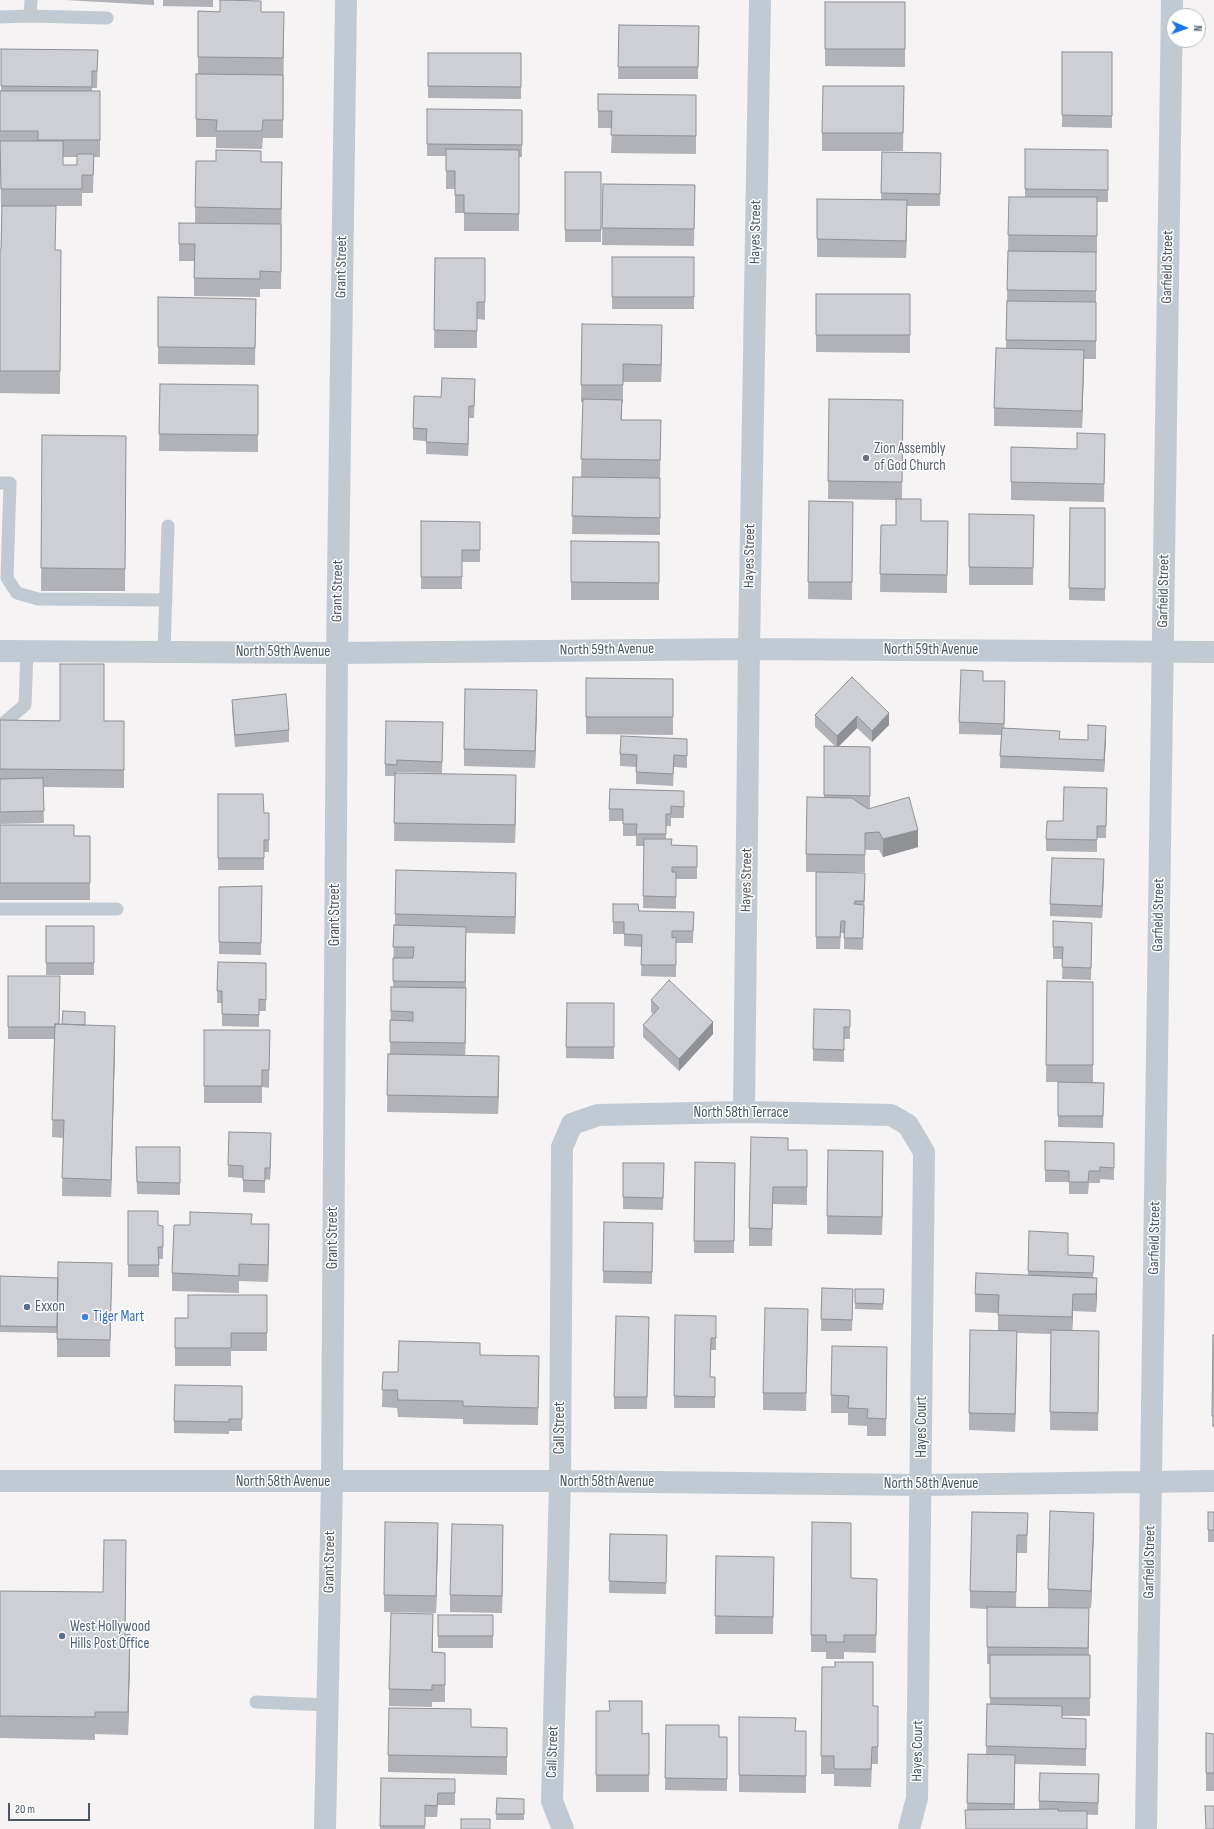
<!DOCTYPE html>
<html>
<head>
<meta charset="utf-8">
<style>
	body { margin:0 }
	#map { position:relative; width:1214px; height:1829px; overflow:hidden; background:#f5f3f3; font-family:"Sofia Sans Condensed",sans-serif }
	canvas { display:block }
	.north { position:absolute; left:1166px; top:8px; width:40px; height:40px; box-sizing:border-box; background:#fff; border:1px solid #b7bbc0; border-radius:50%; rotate:92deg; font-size:11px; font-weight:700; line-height:16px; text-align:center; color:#4a5661 }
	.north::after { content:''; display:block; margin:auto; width:14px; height:18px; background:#1a73e8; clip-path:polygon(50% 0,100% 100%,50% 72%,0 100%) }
	.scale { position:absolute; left:8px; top:1803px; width:82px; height:18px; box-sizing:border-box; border:2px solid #4a5661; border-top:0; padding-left:5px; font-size:12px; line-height:14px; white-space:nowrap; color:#4a5661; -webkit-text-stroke:3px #fff; paint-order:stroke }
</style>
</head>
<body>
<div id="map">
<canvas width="1214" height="1829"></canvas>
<div class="north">N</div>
<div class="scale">20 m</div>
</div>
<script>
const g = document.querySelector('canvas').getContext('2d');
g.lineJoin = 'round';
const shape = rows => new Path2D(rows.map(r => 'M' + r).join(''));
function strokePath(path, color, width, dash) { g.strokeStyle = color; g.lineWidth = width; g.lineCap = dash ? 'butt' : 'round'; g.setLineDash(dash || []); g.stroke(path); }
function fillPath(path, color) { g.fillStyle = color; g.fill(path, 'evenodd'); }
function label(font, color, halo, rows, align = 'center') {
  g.font = font + ' "Sofia Sans Condensed",sans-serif'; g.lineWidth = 3; g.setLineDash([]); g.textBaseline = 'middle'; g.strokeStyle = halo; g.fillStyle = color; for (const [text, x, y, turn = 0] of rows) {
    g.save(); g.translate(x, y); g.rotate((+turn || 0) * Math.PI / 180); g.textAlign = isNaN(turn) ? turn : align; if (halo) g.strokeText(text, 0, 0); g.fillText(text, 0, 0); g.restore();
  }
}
strokePath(shape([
	[30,16,107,18],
	[0,17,30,16,31,0],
	[0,483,10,483,7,578,17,593,38,599,166,600],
	[164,652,168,526],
	[0,726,25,705,27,651],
	[0,909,117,909],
	[256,1702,328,1705]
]), '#c1cad2', 13);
strokePath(shape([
	[0,651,337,653,749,649,1214,652],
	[744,1112,749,649,760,0],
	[0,1481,560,1481,922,1485,1214,1481],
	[325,1829,332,1482,337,653,346,0],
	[563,1829,552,1801,560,1481,562,1147,572,1124,598,1115,744,1112,891,1115,908,1125,924,1152,917,1798,909,1829],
	[1146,1829,1172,0]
]), '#c1cad2', 22);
fillPath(shape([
	[65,0,154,0,154,5],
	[163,0,213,0,213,7,163,6],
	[825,2,905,2,905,67,825,66],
	[198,11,261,12,284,30,283,138,263,138,262,149,216,148,216,137,196,137,196,74,198,74],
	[619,25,699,26,698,79,618,79],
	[1,49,98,50,97,88,92,88,92,91,100,91,100,157,94,157,93,193,82,193,82,206,55,206,55,250,61,250,60,394,0,393,0,250,1,249,2,207,1,207,0,149,0,91,1,91],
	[63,157,77,157,77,165,63,165],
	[1062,52,1112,52,1112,128,1062,127],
	[428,53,521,53,521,99,428,98],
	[904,86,903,151,822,151,822,133],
	[598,94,696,95,696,154,611,153,612,128,598,128],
	[427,109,522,110,522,157,519,157,519,231,464,231,464,213,455,213,455,189,446,189,446,156,427,156],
	[1025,149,1108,150,1108,202,1097,202,1097,253,1096,253,1096,359,1084,359,1082,428,994,426,994,408,1006,348,1009,197,1025,197],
	[882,152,941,153,940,206,907,206,906,258,817,257,817,199,881,200],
	[196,161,261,162,282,180,281,289,260,289,260,297,194,296,194,261,179,261,179,223,195,223],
	[565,172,601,172,601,242,565,242],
	[603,184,695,185,694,246,602,245],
	[612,257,694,257,694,309,612,309],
	[435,258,485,258,485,320,477,319,477,348,434,348],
	[816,294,910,294,910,353,816,352],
	[158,297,256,299,255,365,158,364],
	[582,324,662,342,661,382,623,382,623,403,622,403,622,420,661,420,660,478,581,477,583,402,581,402],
	[160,384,258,403,258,452,159,451],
	[475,391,474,418,469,418,468,456,426,454,426,441,413,440,413,428,441,397],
	[829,399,903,400,902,499,921,521,948,521,947,593,880,592,881,525,896,525,896,500,828,499],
	[42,435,126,436,125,591,41,591],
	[1011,447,1105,451,1104,502,1011,500],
	[573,477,660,478,660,535,572,534],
	[809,501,853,502,852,600,808,599],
	[1070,508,1105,508,1105,601,1069,600],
	[969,514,1034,515,1033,585,969,585],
	[421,521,480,522,480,562,462,562,462,589,421,589],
	[571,541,659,542,659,600,571,600],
	[852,677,889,725,872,742,857,728,839,746,870,747,870,808,866,808,918,847,883,857,879,850,865,850,865,872,806,872,806,854,824,797,824,746,835,746,815,727,815,715],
	[586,678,673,679,673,735,586,734],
	[983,681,1005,693,1004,728,1060,739,1088,740,1106,738,1104,772,1000,768,1001,735,959,734,959,722],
	[232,700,289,730,289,742,235,747,232,711],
	[537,707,535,768,464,766,464,749],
	[0,720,124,721,124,788,43,787,44,823,0,824],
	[443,734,442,773,397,772,397,773,516,793,515,843,394,841,395,776,385,776,385,764],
	[687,751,687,768,674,767,673,786,636,784,636,767,620,766,620,754],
	[1107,788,1106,838,1097,838,1097,852,1046,851,1046,839,1063,821],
	[218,794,264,813,269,813,269,852,264,852,264,870,218,870],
	[684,802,684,818,671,818,671,826,666,826,666,839,672,845,697,846,697,879,676,879,676,909,643,908,644,846,636,846,636,836,623,836,623,821,609,821,609,809],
	[0,825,74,836,90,836,90,900,0,900],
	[1104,871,1102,918,1050,916,1050,904],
	[816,872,865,885,863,950,844,949,844,933,841,933,840,949,816,949],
	[262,886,261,955,219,954,219,887],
	[516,890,515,934,466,933,466,1006,465,1056,499,1074,498,1114,387,1112,388,1054,390,1054,391,987,393,987,394,925,395,925,395,914],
	[639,911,694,912,693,943,676,943,676,977,641,976,642,947,624,946,624,934,613,934,613,922],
	[1053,921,1092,935,1091,980,1062,979,1063,959,1053,959],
	[46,926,94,926,94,975,46,975],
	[218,962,266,963,266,1011,259,1011,259,1027,222,1026,222,1003,217,1003],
	[8,976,59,1024,85,1025,115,1043,111,1197,62,1196,63,1138,52,1137,54,1039,8,1039],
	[1047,981,1093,982,1093,1082,1104,1083,1103,1128,1058,1127,1058,1082,1046,1082],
	[651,1000,713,1034,679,1071,643,1037,643,1025,653,1014,651,1012],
	[567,1003,614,1003,614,1059,566,1058],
	[850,1022,850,1039,844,1039,844,1062,813,1061,813,1049],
	[204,1030,270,1030,269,1088,262,1087,262,1103,204,1103],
	[1045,1141,1114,1143,1114,1180,1100,1179,1100,1183,1089,1183,1088,1194,1069,1194,1069,1182,1045,1182],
	[271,1145,270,1180,265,1179,265,1193,243,1192,243,1178,228,1177,228,1165],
	[136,1147,180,1147,180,1195,137,1194],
	[788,1150,807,1168,807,1205,773,1204,772,1246,749,1246,749,1228],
	[695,1162,735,1163,734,1253,694,1253],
	[623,1163,664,1163,663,1210,623,1209],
	[883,1169,882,1235,827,1234,827,1216],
	[128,1211,158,1225,163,1226,163,1259,159,1259,159,1277,128,1277],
	[604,1222,653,1223,652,1284,603,1283],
	[252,1224,269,1242,268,1282,239,1281,239,1293,172,1291,172,1273,190,1225],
	[1029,1231,1068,1255,1094,1256,1093,1278,1097,1295,1096,1312,1073,1311,1072,1330,1099,1348,1098,1431,1050,1430,1051,1334,1017,1333,1015,1432,969,1430,969,1413,998,1331,998,1313,975,1312,975,1294,1028,1275],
	[112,1263,110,1357,57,1357,57,1333,0,1332,0,1276,58,1278],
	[822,1288,853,1289,852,1331,821,1331],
	[855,1289,884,1289,883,1310,855,1309],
	[267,1295,267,1351,231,1351,231,1366,175,1366,175,1318,188,1318],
	[675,1315,716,1316,716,1350,711,1350,710,1377,715,1377,715,1408,674,1408],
	[808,1327,806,1411,763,1410,763,1393],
	[649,1328,647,1409,614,1409,614,1397],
	[1213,1335,1214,1335,1214,1427,1212,1427],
	[887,1347,886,1436,867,1436,867,1426,848,1425,848,1413,831,1413,831,1395],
	[480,1355,539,1374,538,1425,463,1424,463,1419,398,1417,397,1408,382,1407,383,1372,398,1372],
	[242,1386,242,1431,229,1431,229,1434,174,1433,174,1421],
	[1208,1512,1214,1512,1214,1542,1208,1542],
	[1028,1513,1027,1553,1017,1553,1016,1607,1089,1608,1089,1655,1090,1655,1090,1716,1062,1716,1062,1718,1086,1736,1086,1766,1015,1764,1015,1809,1039,1809,1039,1801,1099,1774,1098,1815,967,1810,968,1754,986,1754,987,1704,990,1704,990,1664,987,1664,987,1609,970,1608,970,1591],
	[812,1522,851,1578,877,1579,876,1653,844,1652,844,1659,826,1659,826,1652,811,1652],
	[1094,1530,1091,1608,1048,1607,1048,1589],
	[610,1534,667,1535,666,1594,609,1593],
	[438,1541,436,1613,384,1612,384,1595],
	[503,1542,502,1613,450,1612,450,1595],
	[716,1556,774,1574,773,1634,715,1634],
	[126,1563,125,1635,130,1657,128,1735,95,1734,95,1740,0,1738,0,1591,103,1592],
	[438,1615,493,1615,493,1648,438,1648],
	[433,1631,433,1652,445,1653,445,1702,432,1702,432,1707,389,1706,389,1689],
	[822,1667,873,1706,878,1706,878,1764,872,1764,871,1787,834,1786,834,1774,821,1774],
	[596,1711,642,1734,649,1733,649,1792,596,1792],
	[739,1717,796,1731,806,1731,806,1793,739,1792],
	[666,1725,719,1737,727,1737,727,1791,665,1790],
	[471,1727,507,1745,507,1775,388,1772,388,1755],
	[1206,1733,1214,1734,1214,1791,1206,1791],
	[381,1778,455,1779,455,1805,438,1805,437,1817,425,1817,425,1829,380,1829],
	[497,1798,524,1799,524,1820,496,1820]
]), '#b0b2b7');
fillPath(shape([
	[907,200,907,218,906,258,906,241],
	[662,325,662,342,661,382,661,365],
	[1084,350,1084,367,1082,428,1082,411],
	[469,406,469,418,468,456,468,444],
	[1005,681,1005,693,1004,736,1004,724],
	[537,690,537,707,535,768,535,751],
	[889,713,889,725,872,742,872,731],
	[857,716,857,728,837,748,837,736],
	[1106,726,1106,738,1104,772,1104,760],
	[516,775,516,793,515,843,515,825],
	[918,830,918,847,883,857,883,839],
	[1104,859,1104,871,1102,918,1102,906],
	[516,873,516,890,515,934,515,917],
	[466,988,466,1006,465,1061,465,1043],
	[713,1022,713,1034,679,1071,679,1059],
	[115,1026,115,1043,111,1197,111,1180],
	[499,1056,499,1074,498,1114,498,1097],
	[271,1133,271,1145,270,1180,270,1168],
	[883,1151,883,1169,882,1235,882,1217],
	[269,1224,269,1242,268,1282,268,1265],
	[1097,1278,1097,1295,1096,1312,1096,1294],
	[1073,1294,1073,1311,1072,1335,1072,1317],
	[1017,1331,1017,1349,1015,1432,1015,1414],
	[1094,1513,1094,1530,1091,1608,1091,1591],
	[438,1523,438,1541,436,1613,436,1596],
	[503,1525,503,1542,502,1613,502,1596],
	[130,1634,130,1657,128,1735,128,1712]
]), '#909195');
const building = shape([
	[220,0,261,1,261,12,284,12,283,58,198,57,198,11,220,12,220,0],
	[825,2,905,2,905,49,825,49,825,2],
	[619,25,699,26,698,67,618,67,619,25],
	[1,49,98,50,97,71,92,71,92,87,1,86,1,49],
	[1062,52,1112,52,1112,116,1062,115,1062,52],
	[428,53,521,53,521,87,428,86,428,53],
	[196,74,283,75,283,120,263,120,262,131,216,131,217,120,196,119,196,74],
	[823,86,904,86,903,133,822,133,823,86],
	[0,91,100,91,100,140,38,140,38,131,0,131,0,91],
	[598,94,696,95,696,136,611,135,612,111,598,111,598,94],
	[427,109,522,110,522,145,427,144,427,109],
	[0,141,63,141,63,165,77,165,77,154,94,154,93,175,82,175,82,189,1,189,0,141],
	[446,149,519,150,519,214,464,213,464,195,455,195,455,171,446,171,446,149],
	[1025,149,1108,150,1108,190,1025,189,1025,149],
	[216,150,261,151,261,162,282,162,281,209,195,207,196,161,216,161,216,150],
	[882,152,941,153,940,194,881,193,882,152],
	[565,172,601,172,601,230,565,230,565,172],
	[603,184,695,185,694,229,602,228,603,184],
	[1009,197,1097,197,1097,236,1008,235,1009,197],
	[817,199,907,200,906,241,817,239,817,199],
	[2,206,56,206,55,250,61,250,60,371,0,371,0,250,1,249,2,206],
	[179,223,281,224,281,272,260,271,260,279,194,278,195,244,179,244,179,223],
	[1008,251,1096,252,1096,291,1007,290,1008,251],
	[612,257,694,257,694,297,612,297,612,257],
	[435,258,485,258,485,302,477,302,477,331,434,330,435,258],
	[816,294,910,294,910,335,816,335,816,294],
	[158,297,256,299,255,348,158,347,158,297],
	[1007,301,1096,302,1096,341,1006,340,1007,301],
	[582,324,662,325,661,365,623,364,623,385,581,385,582,324],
	[996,348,1084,350,1082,411,994,408,996,348],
	[442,378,475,379,474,406,469,406,468,444,426,442,427,429,413,428,414,396,441,397,442,378],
	[160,384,258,385,258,435,159,434,160,384],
	[583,399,622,400,621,420,661,420,660,460,581,459,583,399],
	[829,399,903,400,902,482,828,481,829,399],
	[1077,433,1105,434,1104,484,1011,482,1011,447,1077,449,1077,433],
	[42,435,126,436,125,569,41,568,42,435],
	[573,477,660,478,660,518,572,516,573,477],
	[896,499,921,499,921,521,948,521,947,575,880,574,881,525,896,525,896,499],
	[809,501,853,502,852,582,808,582,809,501],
	[1070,508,1105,508,1105,589,1069,588,1070,508],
	[969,514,1034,515,1033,568,969,567,969,514],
	[421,521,480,522,480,550,462,550,462,577,421,577,421,521],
	[571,541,659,542,659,583,571,582,571,541],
	[60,664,104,664,104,721,124,721,124,770,0,769,0,720,60,721,60,664],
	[961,670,983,671,983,681,1005,681,1004,724,959,722,961,670],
	[852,677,889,713,872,731,857,716,837,736,815,715,852,677],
	[586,678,673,679,673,717,586,717,586,678],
	[465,689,537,690,535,751,464,749,465,689],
	[286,694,289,730,235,735,232,700,286,694],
	[386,721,443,722,442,762,397,760,397,765,385,764,386,721],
	[1088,725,1106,726,1104,760,1000,756,1002,728,1060,731,1059,739,1088,740,1088,725],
	[621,736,687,739,687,756,674,755,673,774,636,772,637,755,620,754,621,736],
	[824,746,870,747,870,796,824,795,824,746],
	[395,773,516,775,515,825,394,823,395,773],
	[43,778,44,811,0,812,0,779,43,778],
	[1064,787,1107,788,1106,826,1097,826,1097,840,1046,839,1047,821,1063,821,1064,787],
	[610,789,684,791,684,807,671,806,671,814,666,814,666,834,636,834,637,824,623,824,623,809,609,809,610,789],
	[218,794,263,794,264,813,269,813,269,840,264,840,264,858,218,858,218,794],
	[807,797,852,798,868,809,909,797,918,830,883,839,879,832,865,833,865,855,806,854,807,797],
	[0,825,74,825,74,836,90,836,90,883,0,883,0,825],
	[644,839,672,839,671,845,697,846,697,867,672,867,672,872,676,872,676,897,643,896,644,839],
	[1052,858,1104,859,1102,906,1050,904,1052,858],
	[396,870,516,873,515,917,395,914,396,870],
	[816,872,865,873,864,901,855,901,854,904,864,905,863,938,844,938,845,921,841,921,840,937,816,937,816,872],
	[262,886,261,943,219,942,219,887,262,886],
	[613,904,638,904,639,911,694,912,693,931,672,931,672,938,676,937,676,965,641,965,642,935,624,934,624,922,613,922,613,904],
	[1053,921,1092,923,1091,968,1062,967,1063,947,1053,947,1053,921],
	[394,925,466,927,465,982,393,981,393,958,413,958,414,947,393,947,394,925],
	[46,926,94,926,94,963,46,963,46,926],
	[218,962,266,963,266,1000,259,999,259,1015,222,1014,222,991,217,991,218,962],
	[8,976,60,976,59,1024,55,1024,55,1027,8,1027,8,976],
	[669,980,713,1022,679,1059,643,1025,659,1008,651,1000,669,980],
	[1047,981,1093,982,1093,1065,1046,1065,1047,981],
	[391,987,466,988,465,1043,390,1042,390,1020,413,1021,413,1012,391,1011,391,987],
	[567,1003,614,1003,614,1047,566,1047,567,1003],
	[814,1009,850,1010,850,1027,844,1027,844,1050,813,1049,814,1009],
	[63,1011,85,1012,85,1025,62,1024,63,1011],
	[55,1024,115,1026,111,1180,62,1178,64,1120,52,1120,55,1024],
	[204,1030,270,1030,269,1070,262,1070,262,1086,204,1086,204,1030],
	[388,1054,499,1056,498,1097,387,1095,388,1054],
	[1058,1082,1104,1083,1103,1116,1058,1116,1058,1082],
	[229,1132,271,1133,270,1168,265,1168,265,1181,243,1180,243,1166,228,1165,229,1132],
	[751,1137,788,1138,788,1150,807,1150,807,1187,773,1187,772,1229,749,1228,751,1137],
	[1045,1141,1114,1143,1114,1168,1100,1167,1100,1171,1089,1171,1088,1182,1069,1182,1069,1171,1045,1170,1045,1141],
	[136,1147,180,1147,180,1183,137,1182,136,1147],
	[828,1150,883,1151,882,1217,827,1216,828,1150],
	[695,1162,735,1163,734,1241,694,1241,695,1162],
	[623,1163,664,1163,663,1198,623,1197,623,1163],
	[128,1211,158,1211,158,1225,163,1226,163,1247,158,1247,159,1265,128,1265,128,1211],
	[190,1212,252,1214,251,1224,269,1224,268,1265,239,1264,239,1276,172,1273,174,1225,190,1225,190,1212],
	[604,1222,653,1223,652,1272,603,1271,604,1222],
	[1029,1231,1068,1233,1068,1255,1094,1256,1093,1273,1028,1271,1029,1231],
	[58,1262,112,1263,110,1340,57,1339,58,1262],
	[976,1273,1097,1278,1096,1294,1073,1294,1072,1317,998,1315,999,1295,975,1294,976,1273],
	[0,1276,58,1278,57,1327,0,1326,0,1276],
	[822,1288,853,1289,852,1320,821,1319,822,1288],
	[855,1289,884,1289,883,1304,855,1303,855,1289],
	[188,1295,267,1295,267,1333,231,1333,231,1348,175,1348,175,1318,188,1318,188,1295],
	[765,1308,808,1309,806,1393,763,1393,765,1308],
	[675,1315,716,1316,716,1338,711,1338,710,1377,715,1377,715,1397,674,1396,675,1315],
	[616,1316,649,1317,647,1397,614,1397,616,1316],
	[970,1330,1017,1331,1015,1414,969,1413,970,1330],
	[1051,1330,1099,1331,1098,1413,1050,1412,1051,1330],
	[1213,1335,1214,1335,1214,1416,1212,1416,1213,1335],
	[399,1341,480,1343,480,1355,539,1356,538,1408,463,1406,463,1401,398,1400,397,1390,382,1390,383,1372,398,1372,399,1341],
	[832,1346,887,1347,886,1419,867,1418,868,1409,848,1408,849,1396,831,1395,832,1346],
	[175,1385,242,1386,242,1419,229,1419,229,1422,174,1421,175,1385],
	[1050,1511,1094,1513,1091,1591,1048,1589,1050,1511],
	[972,1512,1028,1513,1027,1535,1017,1535,1016,1592,970,1591,972,1512],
	[1208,1512,1214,1512,1214,1530,1208,1530,1208,1512],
	[385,1522,438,1523,436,1596,384,1595,385,1522],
	[812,1522,851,1523,851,1578,877,1579,876,1635,844,1635,844,1642,826,1642,826,1635,811,1635,812,1522],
	[452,1524,503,1525,502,1596,450,1595,452,1524],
	[610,1534,667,1535,666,1583,609,1581,610,1534],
	[104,1540,126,1540,125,1635,130,1634,128,1712,95,1712,95,1717,0,1716,0,1591,103,1592,104,1540],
	[716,1556,774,1557,773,1617,715,1616,716,1556],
	[987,1607,1089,1608,1088,1648,987,1647,987,1607],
	[391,1613,433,1614,432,1652,445,1653,445,1685,432,1685,432,1690,389,1689,391,1613],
	[438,1615,493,1615,493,1636,438,1636,438,1615],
	[990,1655,1090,1655,1090,1698,990,1698,990,1655],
	[835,1662,873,1662,873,1706,878,1706,878,1747,872,1747,871,1769,834,1769,834,1756,821,1756,822,1667,835,1667,835,1662],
	[609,1701,642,1701,642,1734,649,1733,649,1775,596,1775,596,1711,610,1711,609,1701],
	[987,1704,1062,1706,1062,1718,1086,1719,1086,1749,986,1746,987,1704],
	[389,1708,471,1709,471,1727,507,1728,507,1757,388,1755,389,1708],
	[739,1717,796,1718,795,1731,806,1731,806,1776,739,1775,739,1717],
	[666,1725,719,1725,719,1737,727,1737,727,1779,665,1778,666,1725],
	[1206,1733,1214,1734,1214,1773,1206,1773,1206,1733],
	[968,1754,1015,1755,1014,1804,967,1803,968,1754],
	[1040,1773,1099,1774,1098,1803,1039,1801,1040,1773],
	[381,1778,455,1779,455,1793,438,1793,437,1806,425,1805,425,1826,380,1826,381,1778],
	[497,1798,524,1799,524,1814,496,1814,497,1798],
	[1205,1806,1214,1806,1214,1829,1206,1829,1205,1806],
	[1058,1809,1058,1811,1087,1811,1087,1829,966,1829,965,1810,1058,1809],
	[461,1819,490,1819,490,1829,461,1829,461,1819]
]);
fillPath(building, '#cdcfd5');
strokePath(building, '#909195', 1);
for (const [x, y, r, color] of [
	[866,458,4,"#6b7280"],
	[27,1307,4,"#5c6f8a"],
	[85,1317,4,"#3f7fe0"],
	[62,1636,4,"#5c6f8a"]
]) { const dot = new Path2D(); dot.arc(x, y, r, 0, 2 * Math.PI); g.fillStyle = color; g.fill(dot); strokePath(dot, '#fff', 1.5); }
label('15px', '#4a5661', '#fff', [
	["Hayes Street",756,232,-89],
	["Grant Street",342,267,-89],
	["Garfield Street",1168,267,-89],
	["Hayes Street",750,556,-89],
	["Grant Street",338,591,-89],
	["Garfield Street",1164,591,-89],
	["North 59th Avenue",607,650,-1],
	["North 59th Avenue",931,650],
	["North 59th Avenue",283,652],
	["Hayes Street",747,880,-89],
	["Grant Street",335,915,-90],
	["Garfield Street",1159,915,-89],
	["North 58th Terrace",741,1113],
	["Grant Street",333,1238,-90],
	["Garfield Street",1155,1238,-89],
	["Hayes Court",922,1427,-90],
	["Call Street",560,1428,-90],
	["North 58th Avenue",283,1482],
	["North 58th Avenue",607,1482],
	["North 58th Avenue",931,1484],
	["Grant Street",330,1562,-89],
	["Garfield Street",1150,1562,-89],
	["Hayes Court",918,1751,-89],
	["Call Street",553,1752,-88]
]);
label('15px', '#5b616d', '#fff', [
	["Zion Assembly",874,449],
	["of God Church",874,466]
], 'left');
label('15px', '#4e5e75', '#fff', [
	["Exxon",35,1307],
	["West Hollywood",70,1627],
	["Hills Post Office",70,1644]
], 'left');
label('15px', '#366cbe', '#fff', [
	["Tiger Mart",93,1317]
], 'left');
</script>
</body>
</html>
